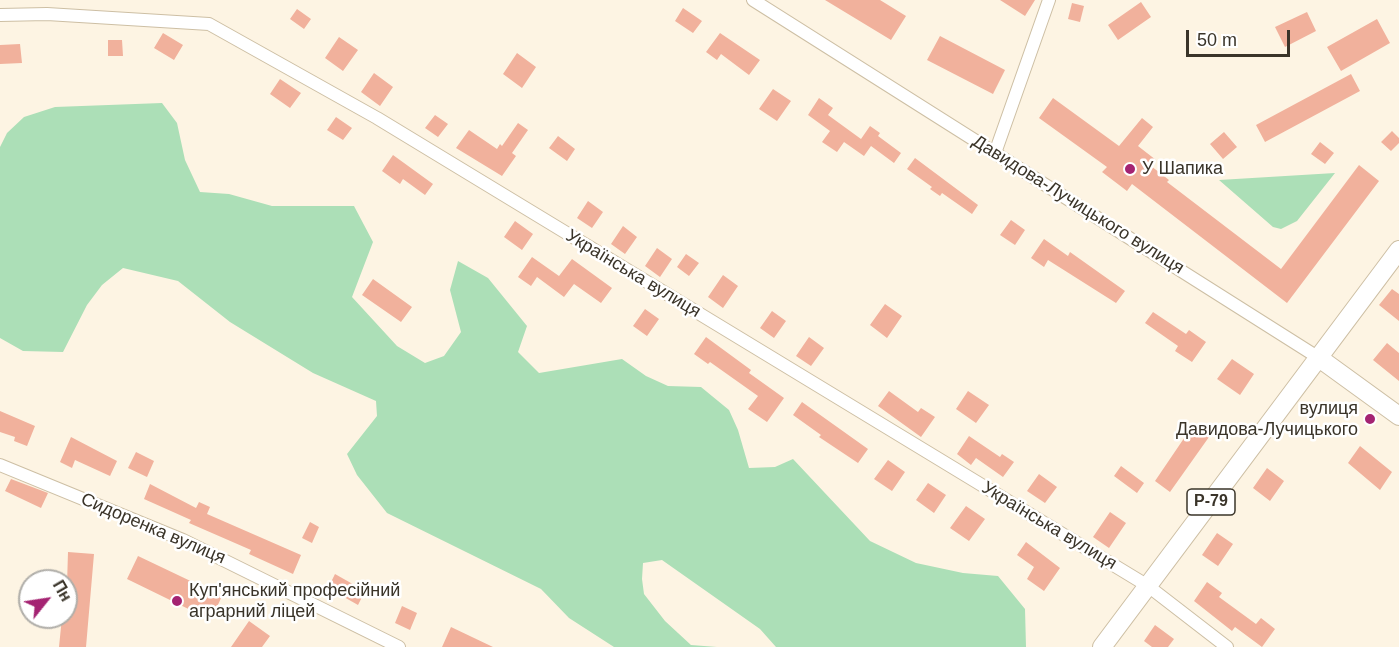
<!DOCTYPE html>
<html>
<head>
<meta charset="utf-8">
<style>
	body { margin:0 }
	#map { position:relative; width:1399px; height:647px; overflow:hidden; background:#fdf4e3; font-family:Arial,sans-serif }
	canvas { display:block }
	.north { position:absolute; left:18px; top:569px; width:60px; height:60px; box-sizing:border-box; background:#fff; border:2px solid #b0aea9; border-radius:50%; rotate:60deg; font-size:16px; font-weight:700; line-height:24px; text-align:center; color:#3a3429 }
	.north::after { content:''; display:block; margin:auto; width:21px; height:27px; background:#a42372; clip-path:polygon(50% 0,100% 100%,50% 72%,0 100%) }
	.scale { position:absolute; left:1186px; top:30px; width:104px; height:27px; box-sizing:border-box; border:3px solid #3a3429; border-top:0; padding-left:8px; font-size:18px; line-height:21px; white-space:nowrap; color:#3a3429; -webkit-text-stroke:4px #fff; paint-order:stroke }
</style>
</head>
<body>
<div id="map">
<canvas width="1399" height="647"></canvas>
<div class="north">Пн</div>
<div class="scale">50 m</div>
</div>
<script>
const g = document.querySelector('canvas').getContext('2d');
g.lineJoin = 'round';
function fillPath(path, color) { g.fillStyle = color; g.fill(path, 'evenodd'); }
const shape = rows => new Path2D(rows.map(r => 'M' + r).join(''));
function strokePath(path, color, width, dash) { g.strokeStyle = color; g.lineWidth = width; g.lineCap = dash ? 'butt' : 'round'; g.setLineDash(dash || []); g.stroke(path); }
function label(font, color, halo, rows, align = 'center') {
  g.font = font + ' Arial,sans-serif'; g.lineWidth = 5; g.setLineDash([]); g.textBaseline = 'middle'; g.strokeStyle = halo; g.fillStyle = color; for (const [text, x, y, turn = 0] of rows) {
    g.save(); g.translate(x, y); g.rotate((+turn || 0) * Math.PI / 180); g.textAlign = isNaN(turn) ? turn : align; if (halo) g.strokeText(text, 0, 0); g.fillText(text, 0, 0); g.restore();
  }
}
fillPath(shape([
	[162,103,177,123,185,160,200,192,229,194,272,206,354,206,373,242,352,297,397,346,425,363,444,356,461,332,450,290,458,261,488,278,527,326,518,352,539,373,622,359,646,376,668,386,701,387,729,410,738,430,749,468,775,467,793,459,870,541,916,563,963,573,998,576,1025,609,1026,647,776,647,760,629,662,560,643,563,642,579,644,594,665,621,691,645,717,647,614,647,569,618,541,589,387,513,357,475,347,454,377,416,376,401,313,373,230,322,178,281,123,268,102,285,87,305,63,352,23,351,0,338,0,147,7,133,24,117,55,107],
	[1335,173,1297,221,1281,229,1273,227,1219,180]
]), '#acdfb7');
fillPath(shape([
	[825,0,880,0,906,16,891,40],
	[1000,0,1035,0,1025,16],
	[1141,2,1151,17,1118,40,1108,25],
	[1072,3,1084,6,1080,22,1068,19],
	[683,8,702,21,693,33,675,21],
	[297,9,311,19,304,29,290,19],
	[1307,12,1316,31,1285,47,1275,27],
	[1377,19,1390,43,1341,71,1327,47],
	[163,33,183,45,174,60,154,48],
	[720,33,760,60,749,75,721,54,717,60,706,52],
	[940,36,1005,70,993,94,927,60],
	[339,37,358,50,343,71,325,58],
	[108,40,122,40,123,56,108,56],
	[20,44,22,63,0,64,0,45],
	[517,53,536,67,522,88,503,74],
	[374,73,393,87,380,106,361,92],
	[1351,74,1360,91,1265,142,1256,125],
	[280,79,301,93,290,108,270,94],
	[773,89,791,101,777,121,759,109],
	[819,98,833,108,828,115,861,139,870,126,880,133,878,136,901,153,894,163,871,146,864,156,844,142,837,152,822,142,830,131,808,115],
	[1053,98,1119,146,1142,118,1153,127,1138,146,1156,160,1151,166,1169,180,1167,182,1281,269,1359,165,1379,181,1287,303,1132,184,1127,191,1102,172,1107,167,1039,118],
	[435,115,448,124,438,137,425,128],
	[336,117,352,128,343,140,327,130],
	[518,123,528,130,512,153,516,156,502,176,456,148,469,130,497,149,500,144,502,146],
	[1392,131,1399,138,1399,143,1391,151,1381,142],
	[1224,132,1237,147,1223,159,1210,144],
	[558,136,575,149,567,161,549,148],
	[1320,142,1334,153,1325,164,1311,154],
	[393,155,433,184,425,195,403,179,400,184,382,171],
	[915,158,978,205,972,214,942,193,940,196,930,189,932,187,907,169],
	[588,201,603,212,592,228,577,218],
	[1011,220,1025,230,1015,245,1000,235],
	[515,221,533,234,522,250,504,237],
	[623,226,637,237,625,254,611,244],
	[1044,239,1068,256,1070,252,1125,291,1116,303,1048,260,1044,267,1031,258],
	[657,248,672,259,660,277,645,266],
	[686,254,699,263,689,276,677,267],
	[532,257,559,276,572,259,612,288,601,303,574,284,564,297,537,277,531,286,518,277],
	[723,275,738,286,723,308,708,297],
	[373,279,412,307,401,322,362,295],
	[1392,289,1399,294,1399,321,1379,305],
	[885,304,902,316,887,338,870,325],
	[645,309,659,319,647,336,633,326],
	[772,311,786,321,774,338,760,328],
	[1153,312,1186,334,1189,330,1206,342,1192,362,1175,351,1178,346,1145,323],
	[706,337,751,370,749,373,784,398,767,422,748,409,758,396,710,362,708,364,694,354],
	[809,337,824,348,811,366,796,356],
	[1387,343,1399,353,1399,381,1373,360],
	[1232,359,1254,374,1240,395,1217,379],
	[889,391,918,412,921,408,935,417,921,437,878,406],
	[968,391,989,405,976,423,956,409],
	[802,402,868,449,858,463,819,437,821,435,793,415],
	[0,411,35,426,27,446,14,441,15,437,0,432],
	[1193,425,1209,437,1170,492,1155,481],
	[969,436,1000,457,1002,454,1014,462,1003,477,976,458,971,465,957,454],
	[71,437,117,461,110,476,75,460,72,468,60,462],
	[1360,446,1392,472,1380,490,1348,463],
	[136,452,154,461,147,477,128,468],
	[888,460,905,472,892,491,874,479],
	[1121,466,1144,483,1137,493,1114,476],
	[1267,468,1284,481,1270,501,1253,488],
	[1039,474,1057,487,1045,503,1027,491],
	[11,479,48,493,41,508,5,491],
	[928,483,946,495,934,513,916,500],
	[150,484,196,508,199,502,210,507,207,514,301,555,293,574,249,554,251,550,189,523,191,520,144,499],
	[966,506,985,519,969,541,950,528],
	[1110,512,1126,523,1109,548,1093,537],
	[310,522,319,527,312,543,302,538],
	[1217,533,1233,544,1218,566,1202,555],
	[1026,542,1060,568,1044,591,1027,579,1034,567,1017,555],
	[68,552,94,554,86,647,59,647,62,617,66,617],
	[138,556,222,596,211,620,127,579],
	[335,574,365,591,358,605,328,588],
	[1207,582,1222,593,1219,597,1256,624,1261,618,1275,629,1262,647,1235,627,1232,631,1194,601],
	[402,606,417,613,410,630,395,623],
	[249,621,270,636,262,647,231,647],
	[1155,625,1174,639,1168,647,1152,647,1144,641],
	[451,627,493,647,442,647]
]), '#f1b19c');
const minor = shape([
	[753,0,1319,358],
	[0,15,47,14,209,24,377,118,1148,586,1227,647],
	[995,153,1049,0],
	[0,465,183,540,399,647]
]);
const primary = shape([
	[1319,358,1399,416],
	[1102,647,1399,250]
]);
strokePath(minor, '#cdbfa4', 14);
strokePath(primary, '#cdbfa4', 20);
strokePath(minor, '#fff', 12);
strokePath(primary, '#fff', 18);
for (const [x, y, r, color] of [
	[1130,169,6,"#a42372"],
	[1370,419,6,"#a42372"],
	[177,601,6,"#a42372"]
]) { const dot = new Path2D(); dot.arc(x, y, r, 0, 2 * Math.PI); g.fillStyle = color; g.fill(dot); strokePath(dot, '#fff', 2); }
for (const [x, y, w] of [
	[1211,502,48]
]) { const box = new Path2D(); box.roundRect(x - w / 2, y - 13, w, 26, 4.5); g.fillStyle = '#fff'; g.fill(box); strokePath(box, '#3a3429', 1.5); }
label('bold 16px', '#3a3429', null, [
	["Р-79",1211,502]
]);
label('18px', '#3a3429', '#fff', [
	["У Шапика",1142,169],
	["вулиця",1358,409,"right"],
	["Давидова-Лучицького",1358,430,"right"],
	["Куп'янський професійний",189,591],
	["аграрний ліцей",189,612]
], 'left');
label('18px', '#3a3429', '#fff', [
	["Давидова-Лучицького вулиця",1078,205,32],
	["Українська вулиця",633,274,31],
	["Українська вулиця",1049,526,31],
	["Сидоренка вулиця",153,529,23]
]);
</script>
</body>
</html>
